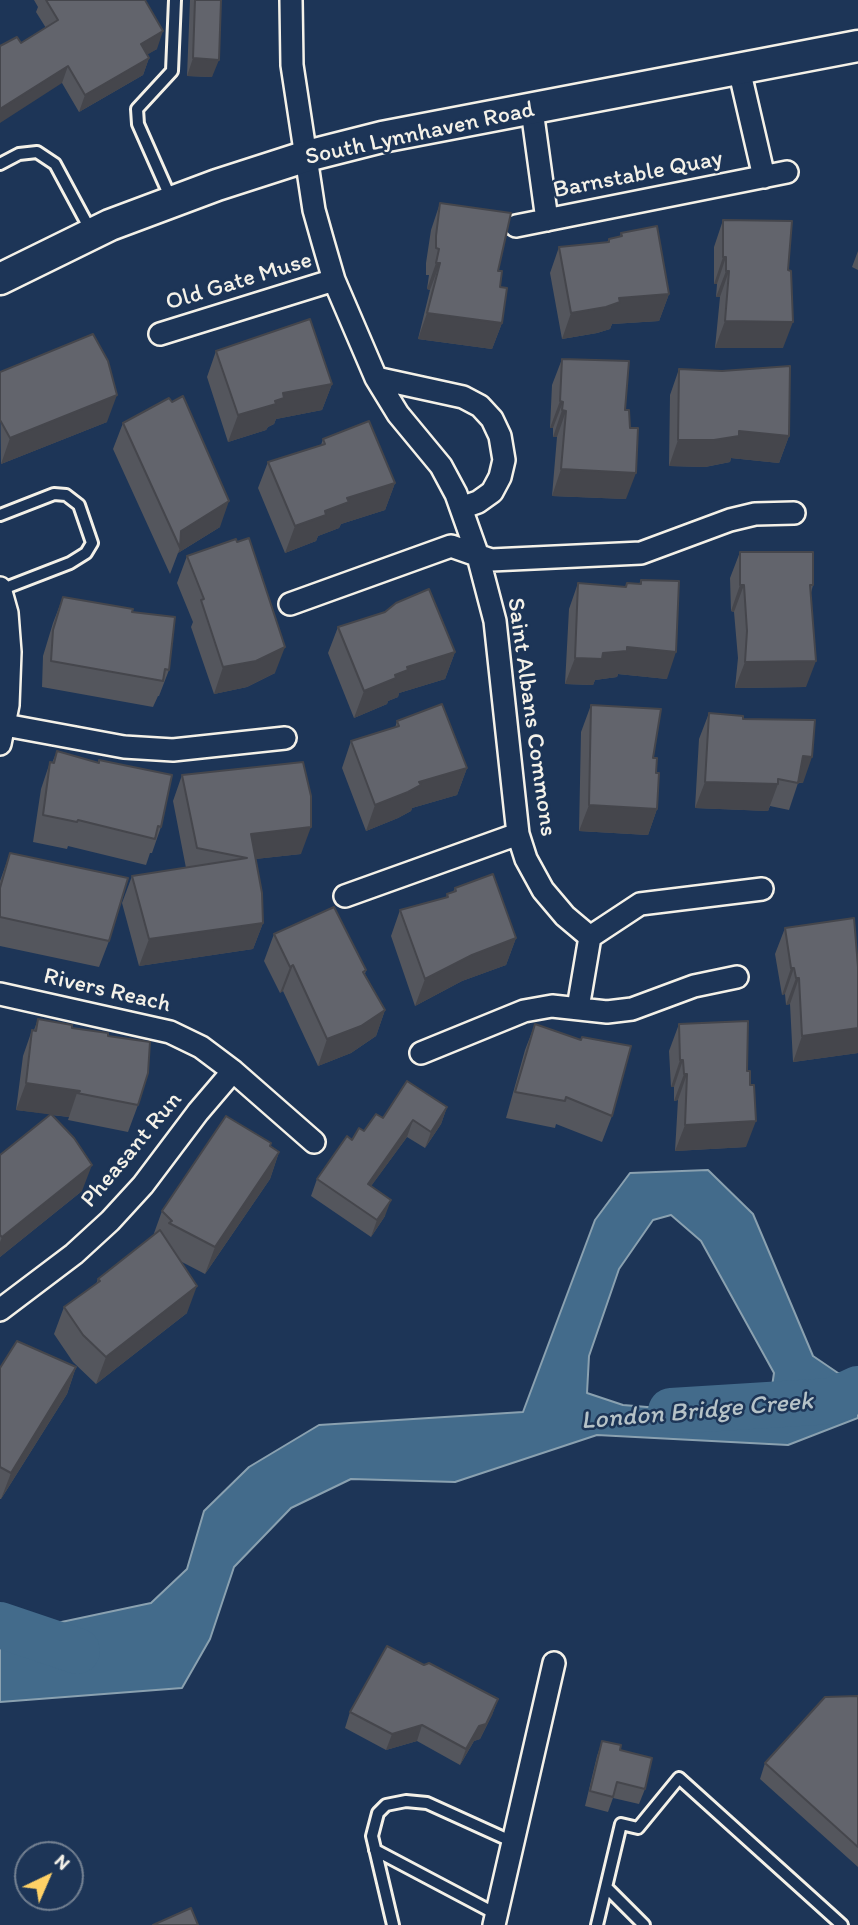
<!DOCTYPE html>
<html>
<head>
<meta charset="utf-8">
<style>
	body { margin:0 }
	#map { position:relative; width:858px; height:1925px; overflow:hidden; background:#1d3557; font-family:Itim,sans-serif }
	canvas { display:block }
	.north { position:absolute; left:14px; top:1841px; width:70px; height:70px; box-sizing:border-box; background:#1d3557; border:2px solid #738091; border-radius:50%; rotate:44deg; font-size:19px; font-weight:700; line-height:28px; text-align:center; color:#f4f1e8 }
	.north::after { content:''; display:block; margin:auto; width:24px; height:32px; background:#ffd166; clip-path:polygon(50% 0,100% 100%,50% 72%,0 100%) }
</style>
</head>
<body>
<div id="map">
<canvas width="858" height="1925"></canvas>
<div class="north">N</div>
</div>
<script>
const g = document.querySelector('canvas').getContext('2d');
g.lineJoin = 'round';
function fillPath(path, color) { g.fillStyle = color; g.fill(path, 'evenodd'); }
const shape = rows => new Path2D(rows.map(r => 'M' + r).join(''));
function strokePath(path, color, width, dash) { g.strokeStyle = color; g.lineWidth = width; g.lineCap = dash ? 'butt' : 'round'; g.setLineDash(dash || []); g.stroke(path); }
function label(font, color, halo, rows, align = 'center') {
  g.font = font + ' Itim,sans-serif'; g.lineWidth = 5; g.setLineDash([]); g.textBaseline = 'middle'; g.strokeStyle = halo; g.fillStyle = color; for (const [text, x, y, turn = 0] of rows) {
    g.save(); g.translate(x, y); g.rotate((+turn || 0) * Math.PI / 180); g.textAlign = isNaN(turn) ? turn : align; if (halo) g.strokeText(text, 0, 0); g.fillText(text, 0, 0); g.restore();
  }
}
const water = shape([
	[708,1170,753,1214,813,1356,838,1373,858,1373,858,1418,788,1445,597,1435,455,1482,351,1479,291,1508,234,1567,210,1639,182,1688,0,1702,0,1635,151,1603,187,1569,204,1511,249,1467,319,1425,523,1412,595,1220,630,1173,708,1170],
	[671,1215,701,1241,774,1373,771,1393,755,1406,671,1409,623,1405,587,1393,589,1356,619,1269,653,1220,671,1215]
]);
fillPath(water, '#436b8b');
strokePath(water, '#8aa1b0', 2);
strokePath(shape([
	[671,1411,832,1401,858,1389],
	[0,1625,77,1651]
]), '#436b8b', 46);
const lane = shape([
	[0,164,19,154,37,152,55,164,91,231],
	[172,201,138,124,137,109,172,71,175,0],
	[0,515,54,494,66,495,79,505,92,543,86,553,70,563,0,590],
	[375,1850,496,1914],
	[606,1887,644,1925],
	[393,1925,372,1836,378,1813,386,1805,406,1801,427,1803,513,1842],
	[597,1925,621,1824,638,1828,679,1778,842,1925]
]);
const street = shape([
	[291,0,292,65,314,210,323,242,334,280,376,378,398,414,441,466,456,494,478,556,495,621,518,834,526,859,543,890,565,916,590,937,578,1008],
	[739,69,764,177],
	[532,110,547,220],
	[516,226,787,172],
	[160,334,334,280],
	[376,378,463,397,480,406,492,419,500,436,504,460,500,477,492,492,478,502,461,508],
	[0,588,7,613,10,652,8,705,0,744],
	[290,604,451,546,491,560,641,553,730,520,755,514,794,513],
	[5,725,124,747,173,750,285,738],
	[345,896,518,834],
	[590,937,640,904,762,889],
	[0,994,170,1032,201,1047,233,1071,314,1142],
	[421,1053,524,1011,552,1006,607,1012,632,1009,694,986,737,977],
	[0,1310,74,1254,110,1221,143,1185,198,1112,233,1071],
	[494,1925,554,1663]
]);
const secondary = shape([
	[0,279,110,225,217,185,307,156,382,137,858,46]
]);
strokePath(lane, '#f4f1e8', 16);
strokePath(street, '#f4f1e8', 26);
strokePath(secondary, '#f4f1e8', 35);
strokePath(lane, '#1d3557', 10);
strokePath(street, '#1d3557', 21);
strokePath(secondary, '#1d3557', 30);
fillPath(shape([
	[34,0,145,0,157,49,147,54,149,58,143,75,79,112,62,83,21,43,46,28,36,12,38,7],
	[190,0,221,0,212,77,187,76],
	[440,203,498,271,500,287,502,323,492,349,418,339,430,290,427,289,429,275,426,275,426,263,431,230],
	[723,220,783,348,715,348,720,297,716,297,717,284,714,284,714,247],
	[621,233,669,294,659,321,612,324,610,329,597,333,562,339,550,273,559,247,607,242,609,239,620,236],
	[858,251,858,270,852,267],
	[216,351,332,384,322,410,276,419,274,424,268,427,266,430,228,442,207,377],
	[562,359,625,410,626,499,552,496,557,437,553,437,553,428,550,428,552,385],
	[679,369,789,436,779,463,731,458,730,462,705,467,669,466,670,395],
	[0,372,107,422,1,464],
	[123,423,220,527,178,553,170,574,113,449],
	[323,439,395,483,385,510,341,524,339,528,318,536,316,541,285,553,258,488,268,462,321,445],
	[237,542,275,673,247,687,214,694,191,627,193,622,177,583,187,556],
	[740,552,813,585,811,593,806,687,735,688,738,658,734,612,731,611,730,578],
	[641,580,667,679,618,674,617,677,595,680,593,685,565,684,569,609,578,583,625,587,627,583,639,584],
	[63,597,132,612,169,670,159,696,158,696,153,707,42,687,43,656,53,623],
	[338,627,455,652,445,679,399,693,398,697,388,701,387,704,354,718,328,653],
	[591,705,653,758,656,773,657,809,648,835,579,831,581,732],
	[709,713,743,719,803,783,798,783,789,810,770,806,768,811,695,808,699,739],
	[397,721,467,768,457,795,412,808,411,811,398,818,366,831,342,768,351,741,395,728],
	[57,751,161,827,152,853,150,853,146,865,68,846,67,849,33,842,41,789,50,762,52,763],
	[182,775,301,854,255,859,263,923,253,949,139,966,122,903,132,876,186,868,173,801],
	[10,853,109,941,99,967,0,946,0,881],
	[455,888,516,938,506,965,462,981,415,1006,391,936,400,910,446,898,447,894,453,892],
	[785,928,858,967,858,1053,793,1062,790,1004,786,1005,785,994,782,995,775,954],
	[274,934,366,970,365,974,385,1010,376,1036,351,1053,318,1066,283,991,280,993,264,961],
	[38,1019,72,1028,108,1036,138,1105,128,1132,68,1120,69,1117,51,1115,82,1191,0,1257,0,1155,51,1114,16,1110,23,1056,32,1030,34,1030],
	[535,1024,612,1116,602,1142,556,1124,555,1128,506,1118,525,1050],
	[679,1024,746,1147,675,1151,678,1100,674,1101,674,1087,671,1087,669,1051],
	[447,1107,441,1124,425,1148,407,1137,371,1186,385,1216,371,1237,311,1196,317,1179,352,1140,383,1118],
	[270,1146,279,1152,270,1179,205,1274,180,1261,187,1313,96,1384,73,1362,54,1334,64,1307,96,1284,98,1279,153,1236,162,1211],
	[76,1367,67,1394,1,1499,0,1499,0,1368],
	[424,1665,498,1699,492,1715,480,1739,474,1741,460,1765,417,1741,386,1750,345,1728,350,1712],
	[858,1696,858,1867,760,1779,765,1763],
	[602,1741,620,1750,645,1789,639,1804,613,1798,608,1812,585,1806,597,1756]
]), '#54565d');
fillPath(shape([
	[163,31,157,49,135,62,141,44],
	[149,58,143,75,79,112,85,95],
	[193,58,219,60,212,77,187,76],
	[68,66,62,83,0,123,0,109],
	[723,257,726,257,717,284,714,284],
	[436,263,440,263,430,290,427,289],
	[726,271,729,271,720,297,716,297],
	[669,294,659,321,612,324,610,329,597,333,562,339,571,313,619,298],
	[427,313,502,323,492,349,418,339],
	[725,321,793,322,783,348,715,348],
	[332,384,322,410,276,419,274,424,268,427,266,430,228,442,238,415,275,401,283,393],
	[117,395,107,422,1,464,10,438],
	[560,401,563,402,553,428,550,428],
	[562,410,566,411,557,437,553,437],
	[739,431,789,436,779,463,731,458,730,462,705,467,669,466,678,440],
	[561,469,636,473,626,499,552,496],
	[395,483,385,510,341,524,339,528,318,536,316,541,285,553,295,526,347,498],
	[229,501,220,527,178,553,180,548,181,531],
	[740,585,744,585,734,612,731,611],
	[285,647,275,673,247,687,214,694,223,667],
	[627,647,676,652,667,679,618,674,617,677,595,680,593,685,565,684,575,658,603,653],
	[455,652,445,679,399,693,398,697,388,701,387,704,354,718,364,691,395,675,407,667],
	[816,661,806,687,735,688,745,662],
	[803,756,812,757,803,783,793,782],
	[467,768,457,795,412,808,411,811,398,818,366,831,375,805,419,782],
	[705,782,778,784,768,811,695,808],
	[589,805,657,809,648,835,579,831],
	[311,827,301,854,246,860,251,834],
	[263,923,253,949,139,966,149,939],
	[516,938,506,965,462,981,415,1006,425,979,472,955],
	[293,965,283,991,280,993,290,967],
	[791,968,794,968,785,994,782,995],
	[796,978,799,978,790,1004,786,1005],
	[385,1010,376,1036,351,1053,318,1066,327,1039],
	[858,1028,858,1053,793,1062,802,1036],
	[680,1060,683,1060,674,1087,671,1087],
	[684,1074,687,1074,678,1100,674,1101],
	[26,1083,80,1091,77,1093,69,1117,16,1110],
	[447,1107,441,1124,425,1148,431,1132],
	[413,1120,407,1137,361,1200,368,1184],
	[756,1121,746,1147,675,1151,685,1125],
	[279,1152,270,1179,205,1274,215,1247],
	[92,1165,82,1191,0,1257,0,1242,2,1237],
	[391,1200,385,1216,371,1237,377,1220],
	[197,1286,187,1313,96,1384,106,1357],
	[76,1367,67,1394,1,1499,11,1473],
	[498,1699,492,1715,480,1739,474,1741,460,1765,466,1749,479,1726],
	[422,1725,417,1741,386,1750,392,1734]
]), '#45464c');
const building = shape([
	[46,0,145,0,163,31,141,44,149,58,85,95,68,66,0,109,0,46,17,37,21,43,58,20,46,0],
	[195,0,221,0,219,60,193,58,195,0],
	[440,203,511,213,498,271,502,271,500,287,507,288,502,323,427,313,440,263,436,263,439,249,436,248,436,236,440,203],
	[723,220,792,221,788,270,791,271,793,322,725,321,729,271,726,271,726,257,723,257,723,220],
	[657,226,669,294,619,298,620,302,606,307,571,313,559,247,609,242,609,239,622,236,621,233,657,226],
	[310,319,332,384,283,393,284,398,275,401,276,404,238,415,216,351,310,319],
	[93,334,108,361,117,395,10,438,0,420,0,372,93,334],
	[562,359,629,361,625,410,629,410,630,428,638,428,636,473,561,469,566,411,562,410,563,402,560,401,562,359],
	[790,366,789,436,739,431,739,436,714,440,678,440,679,369,722,371,790,366],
	[183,396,229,501,181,531,180,548,123,423,169,398,172,402,183,396],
	[369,421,395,483,347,498,349,502,325,511,326,515,295,526,268,462,325,444,323,439,369,421],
	[249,538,285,647,256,661,223,667,201,600,204,599,187,556,236,539,237,542,249,538],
	[740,552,813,552,813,585,810,585,816,661,745,662,747,631,744,585,740,585,740,552],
	[641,580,679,581,676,652,627,647,627,651,603,653,602,659,575,658,578,583,626,587,627,583,641,584,641,580],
	[429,589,455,652,407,667,408,670,395,675,396,678,364,691,338,627,385,612,396,603,429,589],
	[63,597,133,609,132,612,175,617,169,670,165,669,163,681,51,661,53,630,63,597],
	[442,704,467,768,419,782,421,785,408,792,375,805,351,741,399,726,397,721,442,704],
	[591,705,661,709,653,758,657,758,656,773,659,773,657,809,589,805,591,705],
	[709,713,743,716,743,719,815,720,812,757,803,756,798,783,778,779,778,784,705,782,709,713],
	[57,751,99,763,99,760,172,775,161,827,158,826,155,839,78,820,77,822,43,815,50,762,54,763,57,751],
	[303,762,311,796,311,827,251,834,262,893,263,923,149,939,132,876,247,858,197,848,182,775,303,762],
	[10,853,128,878,109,941,0,917,0,888,10,853],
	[493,874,516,938,472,955,425,979,400,910,448,897,447,894,456,891,455,888,493,874],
	[334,907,366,970,363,972,385,1010,361,1026,327,1039,293,965,290,967,274,934,334,907],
	[854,918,858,967,858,1028,802,1036,799,978,796,978,794,968,791,968,785,928,854,918],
	[38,1019,72,1025,72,1028,108,1033,108,1036,150,1042,148,1073,138,1105,77,1093,80,1091,26,1083,32,1030,36,1031,38,1019],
	[748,1021,747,1071,750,1071,750,1085,754,1085,756,1121,685,1125,687,1074,684,1074,683,1060,680,1060,679,1024,748,1021],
	[535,1024,581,1040,582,1037,631,1046,612,1116,566,1097,565,1101,515,1092,535,1024],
	[407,1081,447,1107,431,1132,413,1120,368,1184,391,1200,377,1220,317,1179,347,1136,352,1140,359,1128,364,1131,376,1114,383,1118,407,1081],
	[51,1114,74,1138,92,1165,2,1237,0,1235,0,1155,51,1114],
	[226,1116,271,1143,270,1146,279,1152,215,1247,169,1223,172,1221,162,1211,226,1116],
	[160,1230,197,1286,106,1357,83,1335,64,1307,100,1281,98,1279,160,1230],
	[17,1341,76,1367,11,1473,0,1467,0,1368,17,1341],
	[387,1646,424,1665,429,1663,498,1699,486,1724,479,1726,466,1749,422,1725,392,1734,350,1712,387,1646],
	[858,1696,858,1847,765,1763,825,1697,858,1696],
	[602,1741,621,1745,620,1750,652,1758,645,1789,617,1782,613,1797,590,1791,602,1741],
	[191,1908,198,1925,153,1925,191,1908]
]);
fillPath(building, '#62646c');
strokePath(building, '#45464c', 2);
label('24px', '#f4f1e8', '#1d3557', [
	["South Lynnhaven Road",420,134,-12],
	["Barnstable Quay",638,175,-11],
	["Old Gate Muse",239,282,-17],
	["Saint Albans Commons",531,717,82],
	["Rivers Reach",107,991,13],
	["Pheasant Run",132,1150,-50]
]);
label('italic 26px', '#b6c2c7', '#1d3557', [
	["London Bridge Creek",697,1412,-5]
]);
</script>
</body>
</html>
